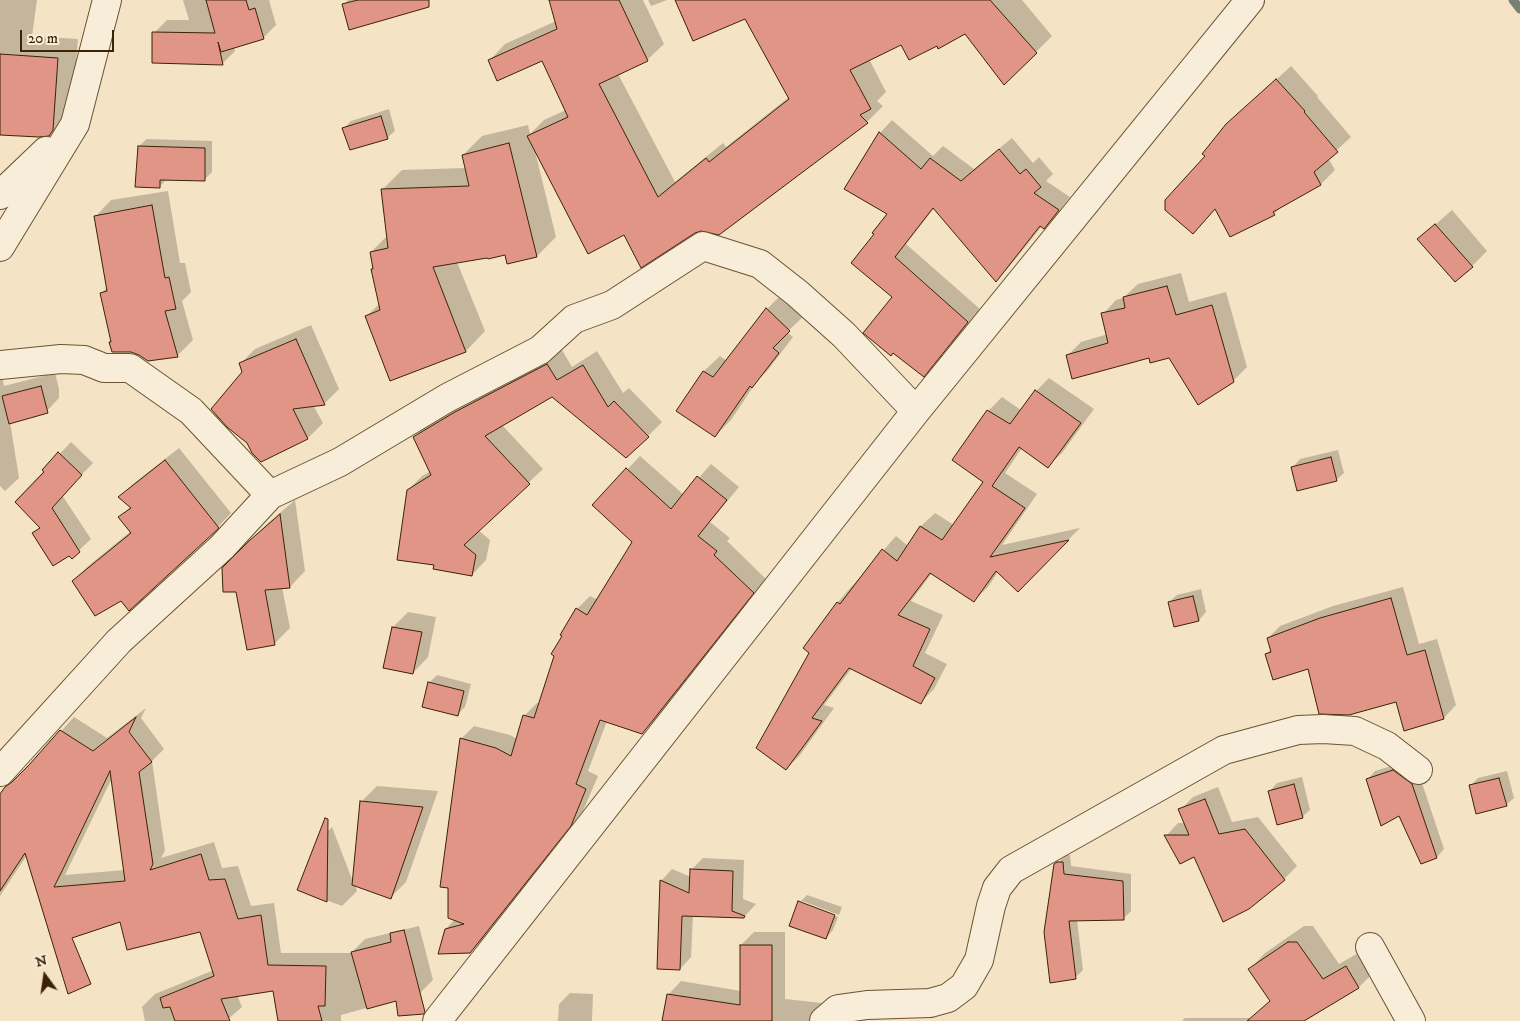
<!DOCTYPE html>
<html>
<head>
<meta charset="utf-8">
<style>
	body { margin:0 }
	#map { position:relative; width:1520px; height:1021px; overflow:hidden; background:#f5e3c5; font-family:"IM FELL DW Pica",serif }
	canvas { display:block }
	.north { position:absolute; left:20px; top:951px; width:50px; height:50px; -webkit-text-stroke:4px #f8edd9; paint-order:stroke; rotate:346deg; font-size:14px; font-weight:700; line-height:20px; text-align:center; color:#3b2303 }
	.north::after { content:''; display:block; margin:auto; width:18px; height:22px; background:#3b2303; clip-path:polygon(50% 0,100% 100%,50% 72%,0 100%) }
	.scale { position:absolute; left:20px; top:30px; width:94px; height:22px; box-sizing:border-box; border:2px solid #3b2303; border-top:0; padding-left:6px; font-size:15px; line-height:18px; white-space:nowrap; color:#3b2303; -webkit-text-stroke:4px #f8edd9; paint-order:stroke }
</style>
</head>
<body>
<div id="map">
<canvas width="1520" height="1021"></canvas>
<div class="north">N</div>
<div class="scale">20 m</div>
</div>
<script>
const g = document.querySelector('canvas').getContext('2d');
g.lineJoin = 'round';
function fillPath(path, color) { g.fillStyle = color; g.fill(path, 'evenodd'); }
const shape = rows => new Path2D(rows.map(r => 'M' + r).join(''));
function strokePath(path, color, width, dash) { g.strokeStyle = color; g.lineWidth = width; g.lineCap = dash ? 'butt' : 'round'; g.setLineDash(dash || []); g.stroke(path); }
fillPath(shape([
	[0,0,37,0,32,36,78,39,72,109,69,115,49,135,0,134],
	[183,0,269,0,276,25,263,38,234,47,235,51,222,64,154,33,167,20,189,20],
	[348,0,393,0,344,5],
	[550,0,643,0,664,44,647,60,618,74,675,182,723,143,726,147,789,97,745,17,677,0,1022,0,1052,36,1036,52,965,33,937,44,901,43,869,59,886,92,877,101,883,106,867,122,719,233,701,229,625,234,535,151,556,237,537,256,506,253,457,262,485,331,466,351,391,380,366,317,380,303,371,252,388,235,383,189,402,170,466,168,463,155,482,136,528,125,530,134,544,120,566,110,543,59,489,61,505,44,556,21],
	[648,0,667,0,651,6],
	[1291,66,1318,96,1317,97,1351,137,1328,158,1335,170,1321,184,1283,205,1274,214,1230,235,1216,208,1193,233,1207,156,1227,125],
	[389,109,395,131,387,138,344,128,351,121],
	[892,120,933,156,943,146,974,169,1012,138,1033,163,1039,157,1053,174,1046,181,1070,197,1056,215,1044,227,1042,226,1008,268,996,280,935,207,906,244,980,309,936,362,924,375,894,296,876,234,888,214,846,189,880,133],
	[147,139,212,141,212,172,205,179,167,179,159,187,139,146],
	[168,191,180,263,185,263,191,292,182,301,193,340,177,356,140,354,112,341,101,293,108,287,96,216,111,200],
	[1452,210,1487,251,1472,266,1419,239],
	[1181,273,1189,302,1226,292,1247,367,1233,381,1170,357,1067,356,1081,342,1108,334,1103,314,1116,300,1123,298,1138,284],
	[783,293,805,315,787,332,793,337,768,370,757,381,731,420,715,436,678,411,704,371,720,356,727,361,767,309],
	[311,325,339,389,324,404,313,405,323,423,308,438,261,461,244,372,240,364,255,349],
	[562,350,572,367,597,351,623,393,629,388,662,422,648,436,552,396,502,425,543,469,478,530,490,540,486,560,472,575,435,564,408,490,422,476,431,471,414,437,429,423,470,398],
	[55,373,59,389,59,398,45,413,10,422,19,478,5,491,0,486,0,380,3,380,4,386],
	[1049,378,1094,409,1062,453,1048,466,1022,448,1005,473,1037,494,1002,545,1080,528,1017,591,998,572,988,587,974,600,932,573,911,601,943,615,925,653,947,664,934,689,920,703,852,668,824,705,834,708,800,755,786,769,811,652,805,648,838,602,896,536,908,546,921,526,935,513,954,525,984,482,954,460,988,411,1002,397,1021,410,1036,391],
	[71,442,93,463,62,495,91,539,72,557,34,533,41,526,15,501],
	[179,448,231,513,218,527,121,599,74,581,87,567,131,531,120,517,131,506,120,497,133,484],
	[1338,450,1344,473,1336,480,1293,467,1300,459],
	[640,456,684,495,711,464,739,487,710,522,730,538,727,541,766,579,655,720,642,733,607,721,588,771,598,776,583,811,483,939,470,952,446,929,455,919,461,739,474,726,510,735,517,739,524,716,537,703,540,703,577,609,590,596,598,600,633,541,594,505],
	[295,500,305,571,290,587,282,587,290,628,274,644,223,569,266,525],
	[1403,587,1419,644,1437,639,1456,705,1444,718,1405,729,1397,701,1309,667,1266,654,1271,649,1268,638,1280,626,1333,606],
	[1201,589,1206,612,1199,620,1169,602,1177,595],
	[408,612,436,617,428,657,413,673,393,627],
	[437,675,471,684,465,707,457,715,429,683],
	[146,708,141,718,164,749,152,761,165,851,161,858,214,842,222,868,238,866,251,906,274,903,281,953,351,953,365,939,419,926,433,980,420,993,341,1015,341,1021,279,1021,274,989,237,995,242,1007,226,1021,145,1021,142,1007,155,994,214,970,201,931,121,921,55,942,27,855,0,896,0,795,25,771,74,717,107,738],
	[112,778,125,870,65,875],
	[1401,763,1420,777,1444,849,1437,857,1368,779,1375,771],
	[1507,771,1514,798,1506,805,1470,786,1478,778],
	[1302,777,1310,810,1302,817,1270,791,1277,783],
	[377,786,438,791,406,882,391,897,355,885,357,891,342,906,299,890,317,842,332,827,353,882,361,802],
	[1218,787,1232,822,1258,817,1297,866,1284,879,1249,908,1194,855,1166,836,1178,823,1185,823,1180,810,1193,797],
	[1066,855,1070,855,1071,866,1131,874,1131,911,1123,919,1077,920,1083,970,1075,978,1055,865],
	[703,858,744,860,743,899,756,904,744,917,693,915,691,957,680,969,661,881,672,869,691,877,691,870],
	[807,895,842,907,839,915,802,901,802,904,838,917,833,930,826,938,800,902],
	[1304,926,1313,926,1339,964,1362,951,1374,972,1359,987,1301,1021,1291,1021,1250,969,1265,953],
	[754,932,785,932,785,999,822,1003,821,1011,828,1021,663,1021,668,995,681,981,741,991,741,945],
	[570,993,593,994,592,1021,558,1021,559,1004],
	[1185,1018,1270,1018,1267,1021,1182,1021]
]), '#0003');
strokePath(shape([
	[1513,0,1520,9]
]), '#787f73', 9);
const building = shape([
	[206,0,246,0,249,10,255,8,264,39,221,52,218,42,223,65,152,63,152,32,215,33,206,0],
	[358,0,429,0,429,7,349,30,342,4,358,0],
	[549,0,619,0,648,61,599,84,658,197,706,158,709,162,789,99,745,19,693,41,675,0,990,0,1037,53,1004,85,965,34,938,49,937,46,909,60,901,45,850,70,871,109,860,115,868,123,719,235,701,231,695,233,641,268,624,235,588,254,527,136,568,117,542,61,497,81,488,60,557,29,549,0],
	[0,54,58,58,53,130,49,136,39,137,0,135,0,54],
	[1276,79,1305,111,1304,112,1338,152,1314,172,1321,185,1273,212,1275,215,1230,237,1215,209,1193,234,1165,210,1165,200,1205,156,1202,154,1226,124,1276,79],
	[381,116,388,139,350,150,342,128,381,116],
	[879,132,921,169,930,158,961,181,999,149,1020,174,1026,169,1041,187,1034,193,1059,210,1044,229,1040,226,996,282,933,208,895,257,968,322,924,377,893,353,891,356,863,333,892,297,851,263,874,234,872,233,887,214,844,189,879,132],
	[509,143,537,257,507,264,505,255,488,259,487,258,433,267,466,352,390,381,365,316,380,310,371,269,373,269,370,252,388,248,381,189,469,186,462,155,509,143],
	[138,146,205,148,205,181,160,180,160,188,135,187,138,146],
	[152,205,165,278,169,277,176,309,165,311,178,357,148,361,139,355,131,352,112,352,109,342,111,342,100,293,107,291,94,216,152,205],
	[1435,224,1473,267,1455,282,1417,239,1435,224],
	[1167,286,1176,315,1212,305,1234,382,1198,405,1169,358,1150,363,1149,358,1072,379,1066,355,1108,343,1101,313,1125,308,1123,297,1167,286],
	[766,308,790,331,773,348,779,353,752,388,750,386,715,437,676,411,703,371,713,377,766,308],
	[296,339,325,405,293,409,308,439,261,462,252,453,247,443,227,427,211,409,242,372,239,363,296,339],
	[547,364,557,380,583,365,608,407,614,401,649,437,626,458,552,397,485,436,530,484,464,545,476,555,472,576,433,569,434,565,397,560,407,490,431,475,413,437,455,412,547,364],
	[41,386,48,413,9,424,2,396,41,386],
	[1035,390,1081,423,1048,468,1019,447,992,486,1025,508,990,557,1069,540,1018,592,996,571,974,602,930,573,898,615,930,629,913,666,935,678,921,704,849,668,812,718,822,721,786,770,756,748,809,653,803,648,837,602,840,604,882,549,897,561,920,526,942,540,983,482,952,460,987,410,1010,424,1035,390],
	[58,452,82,475,52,508,80,552,72,559,69,556,53,566,32,533,40,528,15,502,44,472,42,470,58,452],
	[1331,457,1337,481,1297,491,1291,467,1331,457],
	[165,460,219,528,129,611,121,601,95,616,72,581,131,533,118,517,131,508,118,497,165,460],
	[626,468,671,509,697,476,727,500,698,536,717,551,714,555,754,593,642,734,600,720,576,784,586,789,571,826,470,953,438,954,445,929,464,924,448,918,448,888,440,887,460,738,496,748,511,756,523,715,534,718,554,656,551,654,562,636,560,635,576,608,587,615,632,542,592,505,626,468],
	[280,514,290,588,265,590,275,645,247,650,236,592,223,592,222,568,249,541,280,514],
	[1193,596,1199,621,1174,627,1168,602,1193,596],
	[1391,598,1407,655,1425,650,1444,719,1404,731,1396,702,1349,715,1319,714,1308,669,1273,680,1265,654,1271,652,1267,638,1320,618,1391,598],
	[392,627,422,632,413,674,383,668,392,627],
	[428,682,464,691,458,716,422,707,428,682],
	[136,717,129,732,152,762,139,772,153,864,150,870,201,854,209,880,225,879,238,919,261,915,268,965,326,966,325,1006,318,1006,322,1021,278,1021,273,991,221,999,230,1021,175,1021,170,1007,163,1008,160,998,214,976,200,932,127,950,120,922,72,938,91,984,68,994,25,853,0,891,0,794,5,787,12,782,29,765,60,730,93,751,136,717],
	[110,771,125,881,54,887,63,869,110,771],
	[1393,770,1412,784,1437,858,1421,864,1399,816,1381,826,1366,779,1393,770],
	[1499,778,1507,806,1476,814,1469,785,1499,778],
	[1294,784,1303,818,1277,825,1268,791,1294,784],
	[1205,799,1219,834,1245,829,1285,880,1249,909,1223,922,1194,857,1180,864,1164,835,1189,835,1178,809,1205,799],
	[360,801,423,807,391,899,352,885,360,801],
	[325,818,328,819,327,902,297,890,325,818],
	[1057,862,1063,862,1064,874,1123,881,1124,920,1069,921,1076,979,1050,983,1044,932,1054,864,1057,862],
	[690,869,733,871,732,911,745,916,744,918,682,916,680,970,657,969,660,880,689,893,690,869],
	[798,901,835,915,826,939,789,926,798,901],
	[404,930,425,1012,424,1014,398,1016,396,1001,367,1009,351,952,391,942,390,933,404,930],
	[1288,942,1297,942,1323,979,1346,966,1359,988,1304,1021,1247,1021,1270,1001,1248,969,1288,942],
	[740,945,772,945,772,1021,662,1021,667,994,740,1005,740,945]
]);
fillPath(building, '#e19587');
strokePath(building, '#3b2303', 1);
const minor = shape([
	[0,195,46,151],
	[0,247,75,124,107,0],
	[0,365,61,359,84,360,104,368,130,368,191,411,270,495],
	[0,772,119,641,222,547,270,495,340,462,447,398,540,350,574,319,612,305,703,246,760,264,797,293,844,335,916,411],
	[1370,947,1411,1021],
	[437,1021,916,411,1250,0],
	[824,1021,838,1009,867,1005,930,1003,948,998,964,986,979,960,991,906,997,888,1011,870,1224,750,1298,730,1323,729,1355,731,1387,746,1418,770]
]);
strokePath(minor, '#6a5334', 30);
strokePath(minor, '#f8edd9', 28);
</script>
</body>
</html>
